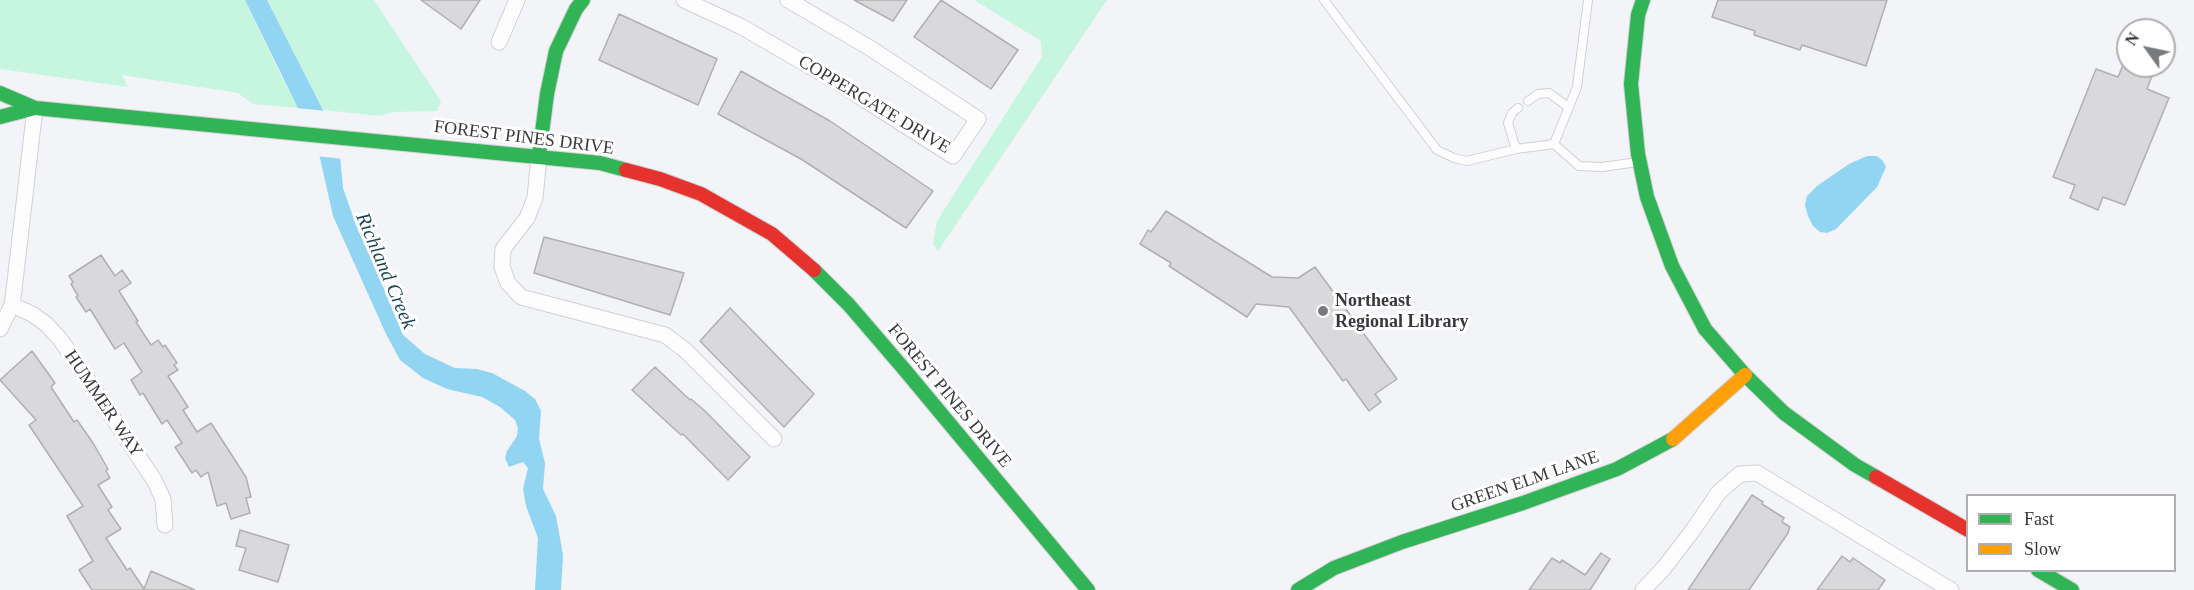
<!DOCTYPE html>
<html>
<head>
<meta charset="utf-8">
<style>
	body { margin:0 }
	#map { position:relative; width:2194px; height:590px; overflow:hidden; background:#f2f4f8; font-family:Georgia,serif }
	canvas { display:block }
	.legend { position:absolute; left:1966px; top:494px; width:210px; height:78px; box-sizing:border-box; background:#fff; border:2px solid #afafb1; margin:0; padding:8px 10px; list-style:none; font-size:18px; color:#37383b }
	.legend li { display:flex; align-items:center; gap:12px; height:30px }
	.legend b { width:30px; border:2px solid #afafb1 }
	.north { position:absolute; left:2116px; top:18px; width:60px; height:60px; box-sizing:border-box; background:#fff; border:2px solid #afafb1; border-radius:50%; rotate:303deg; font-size:16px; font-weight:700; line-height:24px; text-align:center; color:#37383b }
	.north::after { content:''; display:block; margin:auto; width:21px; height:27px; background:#787a7d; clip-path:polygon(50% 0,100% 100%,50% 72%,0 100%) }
</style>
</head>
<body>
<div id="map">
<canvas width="2194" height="590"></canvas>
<ul class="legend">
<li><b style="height:8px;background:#30b455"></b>Fast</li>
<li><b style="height:8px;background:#ff9f0a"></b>Slow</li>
</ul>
<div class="north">N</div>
</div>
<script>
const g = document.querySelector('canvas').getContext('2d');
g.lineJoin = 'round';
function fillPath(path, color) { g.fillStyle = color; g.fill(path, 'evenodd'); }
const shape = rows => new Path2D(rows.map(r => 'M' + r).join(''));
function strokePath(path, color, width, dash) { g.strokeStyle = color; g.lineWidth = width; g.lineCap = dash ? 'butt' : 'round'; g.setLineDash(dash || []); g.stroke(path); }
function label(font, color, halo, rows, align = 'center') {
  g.font = font + ' Georgia,serif'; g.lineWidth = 6; g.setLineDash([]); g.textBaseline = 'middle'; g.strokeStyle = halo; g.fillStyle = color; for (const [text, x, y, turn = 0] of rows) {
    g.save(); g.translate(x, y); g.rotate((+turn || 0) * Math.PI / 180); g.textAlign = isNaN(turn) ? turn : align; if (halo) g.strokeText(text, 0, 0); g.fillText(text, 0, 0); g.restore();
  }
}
fillPath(shape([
	[0,0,245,0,280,74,298,108,253,104,238,93,122,75,128,87,0,69],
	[267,0,374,0,441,101,439,107,437,111,393,112,380,116,323,110],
	[974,0,1107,0,938,251,933,244,937,221,1042,57,1041,41]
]), '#c6f6e0');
fillPath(shape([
	[245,0,267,0,323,110,339,146,343,188,357,228,374,265,403,335,425,354,455,368,477,369,492,373,525,391,535,399,541,411,539,439,545,463,543,489,556,516,563,555,561,590,535,590,538,538,526,506,523,489,528,468,523,462,509,467,505,458,507,451,517,436,518,428,515,420,500,407,482,397,447,389,423,378,400,360,386,334,333,216,320,158,313,139],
	[1867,156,1877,156,1883,161,1886,167,1877,187,1836,229,1827,233,1820,232,1813,226,1808,216,1805,205,1807,196,1817,186,1849,164]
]), '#91d5f2');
fillPath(shape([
	[295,108,327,111,342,145,343,159,316,156]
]), '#f2f4f8');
const building = shape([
	[421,0,480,0,461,29,421,0],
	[854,0,907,0,893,21,854,0],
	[941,0,1018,50,991,89,914,37,941,0],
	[1718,0,1887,0,1866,66,1802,45,1800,50,1754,35,1755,31,1712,17,1718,0],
	[619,14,717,59,698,105,599,60,619,14],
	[2123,65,2152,76,2147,89,2169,98,2125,205,2103,197,2098,210,2070,198,2075,185,2053,177,2096,69,2118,77,2123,65],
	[741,71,830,121,933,191,906,228,801,159,718,114,741,71],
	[1166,211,1272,277,1298,278,1315,267,1397,379,1375,394,1381,402,1369,411,1346,379,1343,381,1289,307,1256,304,1247,317,1169,266,1171,263,1140,244,1148,230,1151,232,1166,211],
	[544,237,684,273,670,315,534,273,544,237],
	[101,255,115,276,122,270,131,283,119,291,138,321,136,322,151,345,158,340,163,347,165,345,177,363,174,365,178,370,168,376,188,407,183,410,197,432,211,423,246,477,251,497,246,498,250,513,231,519,226,503,217,506,208,472,201,477,196,470,192,473,175,447,182,443,167,420,162,424,143,393,140,395,131,380,142,372,124,343,115,349,90,309,86,312,76,297,78,296,71,284,73,282,69,276,101,255],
	[730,308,814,394,784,427,700,341,730,308],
	[32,351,55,383,51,387,74,422,77,420,93,443,108,469,106,471,110,478,98,485,112,507,108,510,121,529,106,538,127,570,130,568,144,589,151,571,195,590,92,590,79,570,93,561,67,516,83,506,29,425,36,420,0,380,32,351],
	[655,367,690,400,691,399,705,411,750,457,728,480,683,434,681,435,632,390,655,367],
	[1752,495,1763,502,1762,504,1784,518,1782,522,1790,527,1788,533,1749,590,1688,590,1752,495],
	[240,530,289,545,278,582,239,570,246,548,236,546,240,530],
	[1601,553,1610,559,1590,590,1529,590,1552,558,1560,563,1562,560,1585,575,1601,553],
	[1842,556,1850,562,1853,558,1885,580,1878,590,1817,590,1842,556]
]);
fillPath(building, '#d9d8da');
strokePath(building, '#b0b0b1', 1.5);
const lane = shape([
	[1324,0,1437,150,1454,158,1467,161,1516,149,1554,144,1579,166,1602,167,1638,162],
	[1528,101,1538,94,1549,93,1568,107],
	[1554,144,1577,87,1588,0],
	[1516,149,1508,123,1512,113,1518,108]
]);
const street = shape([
	[684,0,742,27,837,82,953,156,978,119,870,48,788,0],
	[499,42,517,0],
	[539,156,535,198,527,218,503,249,502,267,508,283,521,297,665,335,685,350,774,439],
	[12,305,32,314,46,324,60,339,80,368,154,480,163,499,165,525],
	[0,329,12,305,14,290,35,108],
	[1643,590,1664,568,1693,530,1719,492,1740,474,1757,473,1951,590]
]);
const fast = shape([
	[1643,0,1638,15,1631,84,1638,154,1647,197,1672,266,1705,329,1745,375,1784,413,1855,465,1876,477],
	[0,93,35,108,600,163,626,170],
	[0,117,35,108],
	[539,156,547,94,556,51,576,9,583,0],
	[814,270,849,305,904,369,1088,590],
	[2038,570,2072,590],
	[1298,590,1334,568,1402,542,1523,503,1617,469,1673,439]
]);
const slow = shape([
	[1673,439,1745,375]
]);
const jam = shape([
	[626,170,660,179,701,194,772,234,814,270],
	[1876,477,1968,530]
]);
strokePath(lane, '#d0d1d5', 10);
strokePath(street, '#d0d1d5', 17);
strokePath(fast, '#d0d1d5', 16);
strokePath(slow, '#d0d1d5', 16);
strokePath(jam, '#d0d1d5', 16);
strokePath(lane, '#fdfdfe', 8);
strokePath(street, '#fdfdfe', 15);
strokePath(fast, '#30b455', 14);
strokePath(slow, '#ff9f0a', 14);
strokePath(jam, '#e5322d', 14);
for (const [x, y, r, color] of [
	[1323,311,6,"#787a7d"]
]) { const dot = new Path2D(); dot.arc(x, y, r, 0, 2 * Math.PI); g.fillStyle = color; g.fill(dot); strokePath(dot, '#fff', 2); }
label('18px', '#37383b', '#fff', [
	["COPPERGATE DRIVE",874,105,31],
	["FOREST PINES DRIVE",524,138,7],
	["FOREST PINES DRIVE",949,396,50],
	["HUMMER WAY",103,404,56],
	["GREEN ELM LANE",1525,482,-19]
]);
label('bold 18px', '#37383b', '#fff', [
	["Northeast",1335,301],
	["Regional Library",1335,322]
], 'left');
label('italic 20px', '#1c4657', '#fff', [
	["Richland Creek",385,271,67]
]);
</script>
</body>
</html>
